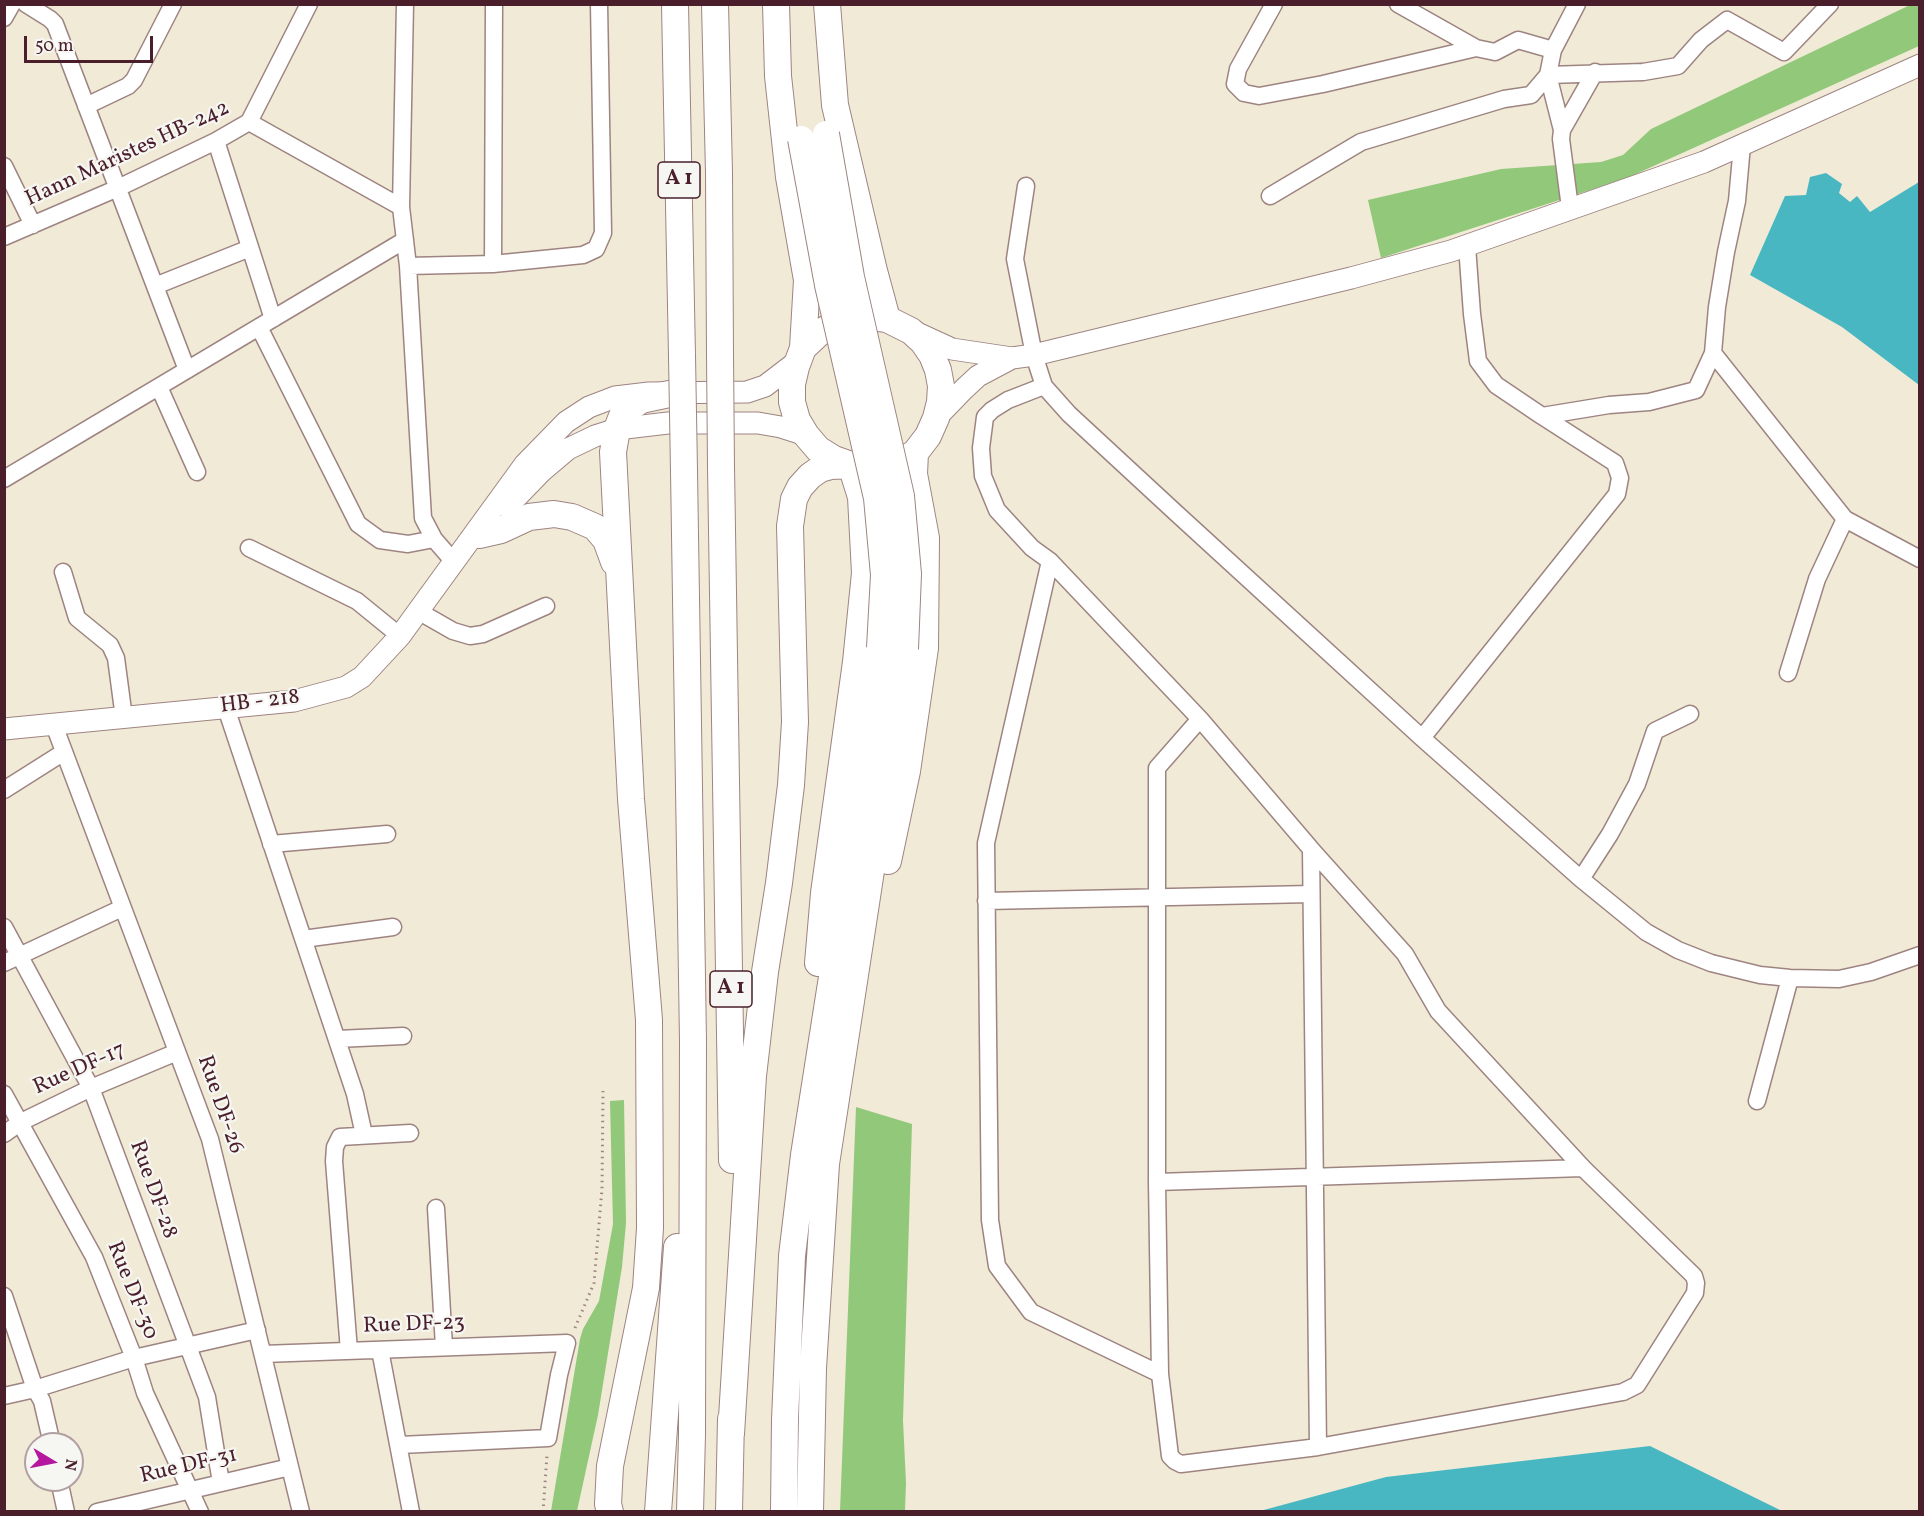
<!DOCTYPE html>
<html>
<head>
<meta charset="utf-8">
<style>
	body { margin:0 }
	#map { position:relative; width:1924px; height:1516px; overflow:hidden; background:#f1ead7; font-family:Vollkorn,serif }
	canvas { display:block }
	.frame { position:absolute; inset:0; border:6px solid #4a1f2b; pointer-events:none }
	.north { position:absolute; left:24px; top:1432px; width:60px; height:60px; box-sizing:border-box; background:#f6f6f2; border:2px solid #b1a0a2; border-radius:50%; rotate:100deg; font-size:16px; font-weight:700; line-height:24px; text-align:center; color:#4a1f2b }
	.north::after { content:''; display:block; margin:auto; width:21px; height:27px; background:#b5179e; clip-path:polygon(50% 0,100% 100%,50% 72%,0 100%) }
	.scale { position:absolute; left:24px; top:36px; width:129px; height:27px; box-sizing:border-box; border:3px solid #4a1f2b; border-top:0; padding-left:8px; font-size:18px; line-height:21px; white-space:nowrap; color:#4a1f2b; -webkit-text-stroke:4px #f6f6f2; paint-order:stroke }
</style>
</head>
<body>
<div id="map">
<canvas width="1924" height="1516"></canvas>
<div class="frame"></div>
<div class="north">N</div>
<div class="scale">50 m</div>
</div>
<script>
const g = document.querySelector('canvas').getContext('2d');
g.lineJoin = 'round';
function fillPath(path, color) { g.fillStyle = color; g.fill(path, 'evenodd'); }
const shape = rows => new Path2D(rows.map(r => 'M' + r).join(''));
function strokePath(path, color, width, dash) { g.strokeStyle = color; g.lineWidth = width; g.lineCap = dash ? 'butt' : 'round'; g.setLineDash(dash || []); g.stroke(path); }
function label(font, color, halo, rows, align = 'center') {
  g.font = font + ' Vollkorn,serif'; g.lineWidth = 4.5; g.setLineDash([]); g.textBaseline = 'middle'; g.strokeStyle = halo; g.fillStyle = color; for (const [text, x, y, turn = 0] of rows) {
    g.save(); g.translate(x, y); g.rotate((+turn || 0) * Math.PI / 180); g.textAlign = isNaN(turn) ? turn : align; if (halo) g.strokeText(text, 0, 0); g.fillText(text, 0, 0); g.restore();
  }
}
fillPath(shape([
	[1910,5,1919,5,1919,46,1627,178,1381,258,1368,200,1501,169,1601,162,1623,155,1651,129],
	[624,1100,626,1223,622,1267,598,1415,577,1511,551,1511,580,1339,583,1329,599,1301,613,1224,610,1101],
	[856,1107,912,1124,903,1420,906,1483,905,1511,840,1511]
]), '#92c87a');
fillPath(shape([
	[1826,173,1842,184,1839,193,1850,202,1857,196,1870,212,1919,182,1919,385,1842,327,1750,275,1785,196,1806,195,1810,177],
	[1650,1446,1782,1511,1260,1511,1386,1477]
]), '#48b7c1');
const minor = shape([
	[26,4,50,19,55,24,187,370],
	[405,4,401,207,408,266,423,518,434,539,454,562],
	[1274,4,1238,69,1235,84,1244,93,1259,96,1323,84,1476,48],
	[1398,4,1476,48,1495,52,1518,40,1553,50],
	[4,18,12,4],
	[86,106,128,86,134,80,173,4],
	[249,122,401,207],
	[1562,130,1595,72],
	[216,141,273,319],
	[4,166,33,225],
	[1026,186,1015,259,1034,355,1044,386,1069,414,1175,512,1422,738,1581,879,1646,932,1678,950,1711,963,1760,975,1790,978,1839,979,1871,972,1920,955],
	[1270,196,1361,142,1504,99,1531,95,1548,75,1643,72,1678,66,1701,40,1727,20,1784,52,1830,4],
	[1570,208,1561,139,1562,130,1548,75,1553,50,1577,4],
	[4,237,118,188,216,141,249,122,309,4],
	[1467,246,1472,314,1478,361,1496,385,1542,416,1609,405,1649,402,1696,390,1713,353,1717,307,1726,252,1737,201,1742,145],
	[493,264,494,4],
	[408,266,493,264,583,255,596,249,603,233,599,4],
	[155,286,250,248],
	[259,327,358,524,380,540,408,544,434,539],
	[1713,353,1845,519,1920,559],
	[1044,386,1008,400,992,410,985,417,981,448,983,476,997,510,1032,548,1050,561,1200,719,1311,849,1405,954,1438,1011,1583,1168,1694,1276,1696,1283,1695,1293,1637,1385,1623,1392,1318,1447,1181,1464,1175,1461,1170,1456,1160,1374,1157,1182,1157,768,1200,719],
	[159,387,197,472],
	[4,479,405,240],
	[249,548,357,601,400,636],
	[1050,561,986,843,990,1220,997,1266,1031,1312,1160,1374],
	[63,572,77,618,110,645,116,658,124,718],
	[418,611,453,631,470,636,483,634,546,606],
	[1788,673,1817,579,1845,519],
	[226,708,355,1094,364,1135],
	[54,725,210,1139,301,1512],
	[1422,738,1617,494,1620,478,1615,463,1542,416],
	[4,790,64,752],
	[271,844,387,834],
	[1311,849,1318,1447],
	[1581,879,1610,834,1637,784,1655,731,1690,714],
	[986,901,1311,894],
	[4,927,91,1088,207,1397,221,1483],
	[303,939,393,927],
	[4,963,122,908],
	[337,1039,403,1036],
	[4,1094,94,1257,134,1358,145,1393,200,1512],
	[1757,1101,1790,978],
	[4,1134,21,1122,91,1088,177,1052],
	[1157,1182,1583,1168],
	[436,1208,444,1347],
	[4,1296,35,1389,42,1401,52,1444],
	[380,1350,411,1512],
	[349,1351,334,1161,335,1147,340,1137,410,1133],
	[263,1354,567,1343,559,1375,548,1438,400,1445],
	[4,1396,35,1389,134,1358,257,1330],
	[59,1480,66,1512],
	[97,1512,290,1467]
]);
const major = shape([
	[915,332,952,349,1012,358,1034,355,1351,278,1451,251,1704,162,1920,65],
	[936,418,964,389,978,376,1012,358],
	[507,507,542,471,568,449,595,436,617,429,668,423,758,423,781,427,806,435],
	[4,729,294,701,346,687,362,677,400,636,525,464,566,422,589,407,615,397,649,393,747,392,765,386,799,360]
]);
const highway = shape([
	[675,4,682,356],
	[715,4,719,173,720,354],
	[776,4,778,76,789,177,807,280,803,348,796,367,792,384,792,402,797,420,806,435,818,449,834,459,851,465],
	[827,4,835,105,874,271,887,319],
	[721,467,732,1160],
	[684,471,693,1041,692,1435,690,1512],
	[479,535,501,530,529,517,554,514,572,517,595,527,606,540,614,562],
	[888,861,907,771,925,648,926,538,914,474,915,453],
	[818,963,824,893,856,662,865,573,861,497,851,465],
	[731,1434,753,1076,765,972,779,883,791,785,795,722,790,526,794,499,800,487,810,476,820,469,831,466,851,465,872,466,898,462,915,453,928,436,936,418,940,402,941,386,938,370,932,355,923,342,911,331,887,319,864,316,840,321,819,333,803,348],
	[610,1512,608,1504,610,1466,646,1288,650,1228,649,1020,631,799,613,452,617,429,622,416,630,408,641,400,674,393],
	[658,1512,677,1247],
	[729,1512,731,1419],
	[784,1512,785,1420,792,1256,804,1155,835,958,880,648],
	[810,1512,813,1368,826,1164,905,649]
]);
strokePath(minor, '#9e8481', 19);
strokePath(major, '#9e8481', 23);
strokePath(highway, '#9e8481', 28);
strokePath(shape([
	[575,1328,594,1283,602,1189,603,1091],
	[543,1512,547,1455]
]), '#9e8481', 3, [1.5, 4.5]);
strokePath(minor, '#fff', 16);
strokePath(major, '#fff', 21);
strokePath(highway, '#fff', 26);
const highwayBridge = shape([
	[826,134,851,277,901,496,908,574,905,649],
	[801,139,828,285,877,498,884,575,880,648],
	[720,354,721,467],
	[682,356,684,471]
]);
strokePath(highwayBridge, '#9e8481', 28, []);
strokePath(highwayBridge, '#fff', 26);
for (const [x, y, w] of [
	[679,180,42],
	[731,989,42]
]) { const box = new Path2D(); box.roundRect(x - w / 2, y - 18, w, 36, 4.5); g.fillStyle = '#f6f6f2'; g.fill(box); strokePath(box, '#4a1f2b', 1.5); }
label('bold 21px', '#4a1f2b', null, [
	["A 1",679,180],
	["A 1",731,989]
]);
label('22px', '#4a1f2b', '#f6f6f2', [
	["Hann Maristes HB-242",128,155,-25],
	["HB - 218",260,703,-7],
	["Rue DF-17",80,1070,-24],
	["Rue DF-26",219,1105,71],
	["Rue DF-28",152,1190,70],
	["Rue DF-30",131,1291,68],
	["Rue DF-23",414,1326,-2],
	["Rue DF-31",189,1467,-13]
]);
</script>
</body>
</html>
